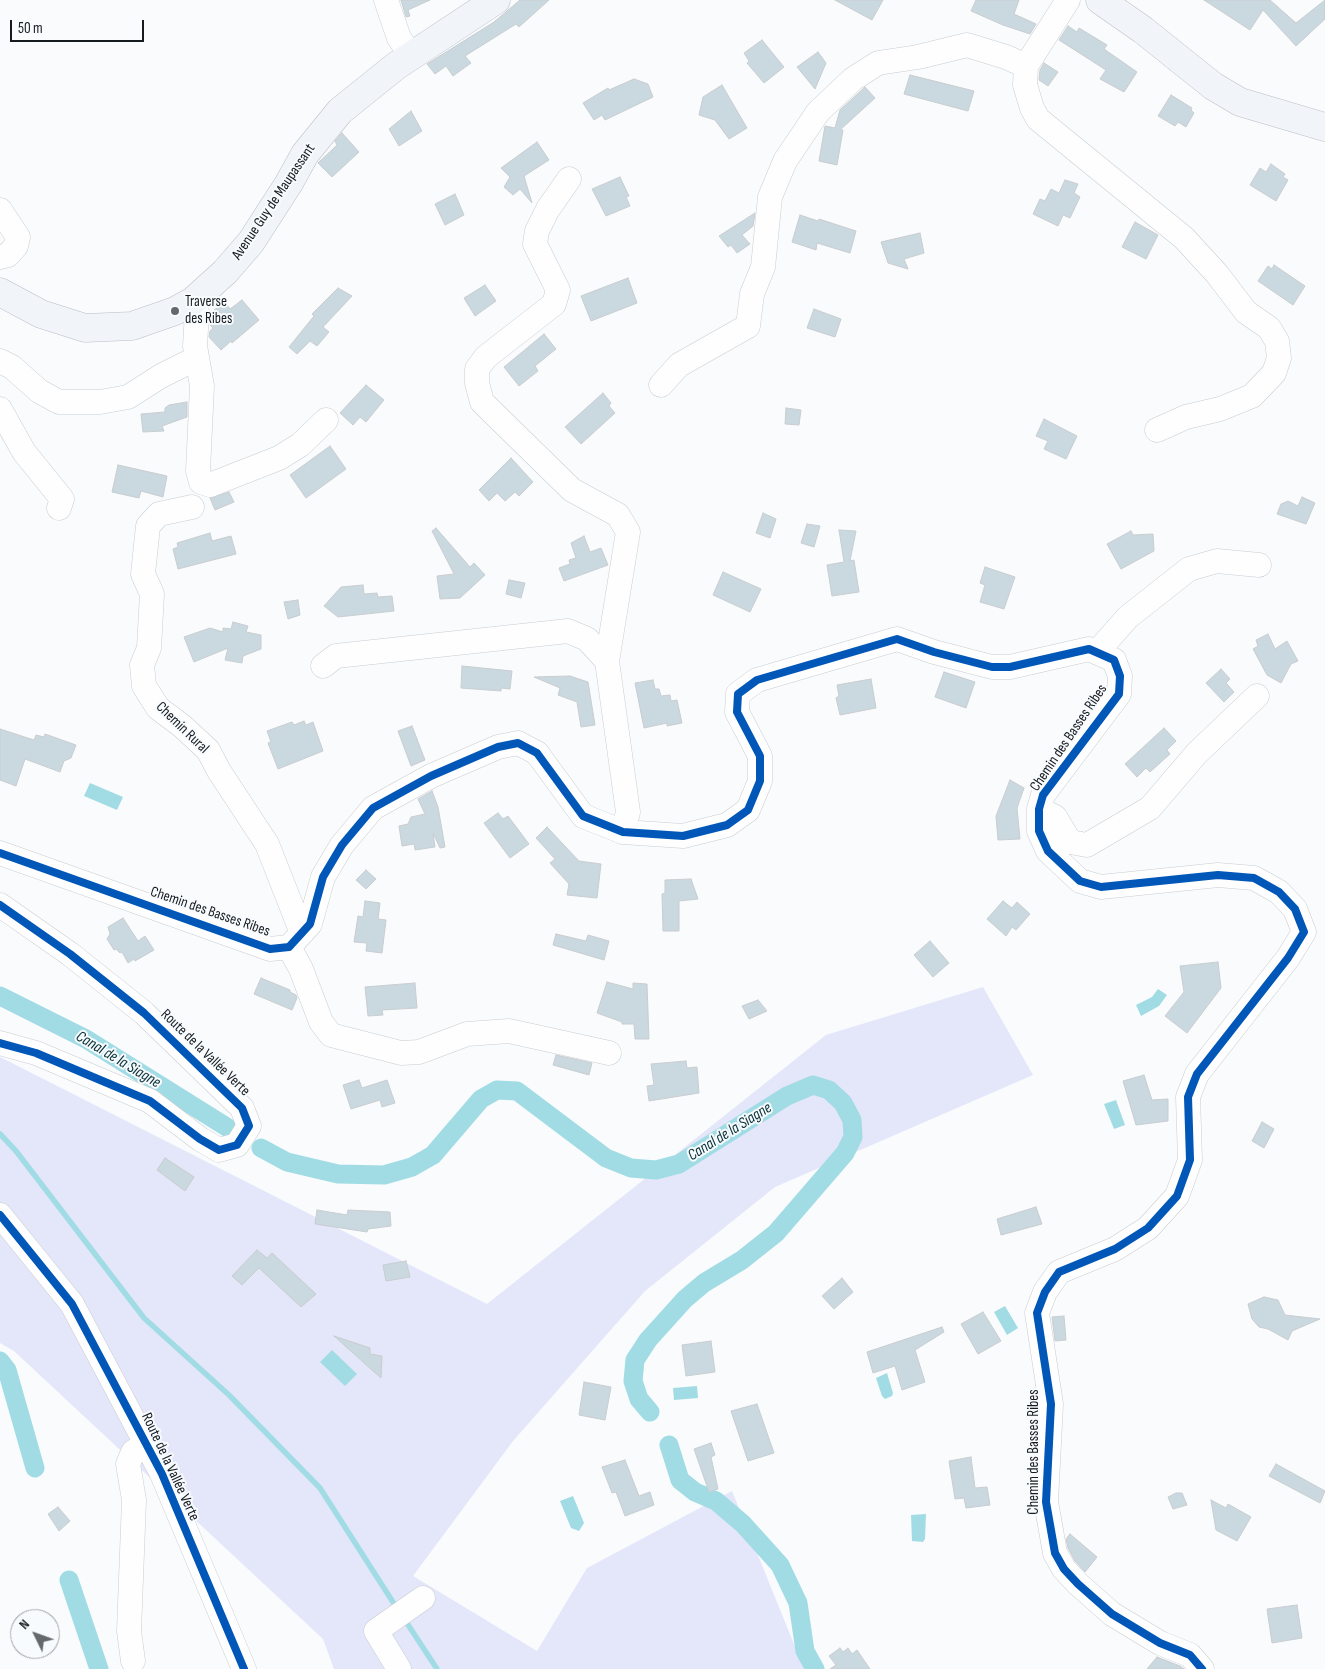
<!DOCTYPE html>
<html>
<head>
<meta charset="utf-8">
<style>
	body { margin:0 }
	#map { position:relative; width:1325px; height:1669px; overflow:hidden; background:#f9fbfd; font-family:"Sofia Sans Condensed",sans-serif }
	canvas { display:block }
	.north { position:absolute; left:10px; top:1609px; width:50px; height:50px; box-sizing:border-box; background:#f8fbfe; border:1px solid #9ea1a5; border-radius:50%; rotate:312deg; font-size:14px; font-weight:700; line-height:20px; text-align:center; color:#161b20 }
	.north::after { content:''; display:block; margin:auto; width:18px; height:22px; background:#65696d; clip-path:polygon(50% 0,100% 100%,50% 72%,0 100%) }
	.scale { position:absolute; left:10px; top:20px; width:134px; height:22px; box-sizing:border-box; border:2px solid #161b20; border-top:0; padding-left:6px; font-size:15px; line-height:18px; white-space:nowrap; color:#161b20; -webkit-text-stroke:4px #f8fbfe; paint-order:stroke }
</style>
</head>
<body>
<div id="map">
<canvas width="1325" height="1669"></canvas>
<div class="north">N</div>
<div class="scale">50 m</div>
</div>
<script>
const g = document.querySelector('canvas').getContext('2d');
g.lineJoin = 'round';
function fillPath(path, color) { g.fillStyle = color; g.fill(path, 'evenodd'); }
const shape = rows => new Path2D(rows.map(r => 'M' + r).join(''));
function strokePath(path, color, width, dash) { g.strokeStyle = color; g.lineWidth = width; g.lineCap = dash ? 'butt' : 'round'; g.setLineDash(dash || []); g.stroke(path); }
function label(font, color, halo, rows, align = 'center') {
  g.font = font + ' "Sofia Sans Condensed",sans-serif'; g.lineWidth = 4; g.setLineDash([]); g.textBaseline = 'middle'; g.strokeStyle = halo; g.fillStyle = color; for (const [text, x, y, turn = 0] of rows) {
    g.save(); g.translate(x, y); g.rotate((+turn || 0) * Math.PI / 180); g.textAlign = isNaN(turn) ? turn : align; if (halo) g.strokeText(text, 0, 0); g.fillText(text, 0, 0); g.restore();
  }
}
fillPath(shape([
	[983,987,1033,1075,775,1187,645,1291,513,1441,413,1576,537,1651,587,1568,732,1491,804,1669,334,1669,323,1639,14,1351,0,1343,0,1057,487,1304,826,1035]
]), '#e4e6fa');
fillPath(shape([
	[90,783,123,797,117,810,84,796],
	[1158,989,1167,995,1159,1006,1141,1016,1136,1005,1152,997],
	[1116,1100,1125,1125,1114,1129,1104,1104],
	[1005,1306,1018,1328,1007,1335,994,1312],
	[332,1350,357,1374,345,1386,320,1362],
	[887,1373,893,1393,892,1396,885,1399,882,1396,876,1378],
	[697,1386,698,1398,674,1400,673,1388],
	[573,1496,584,1523,579,1531,571,1528,560,1501],
	[926,1514,925,1539,923,1542,912,1541,911,1515]
]), '#a1dce5');
strokePath(shape([
	[0,1134,16,1151,144,1318,229,1395,320,1488,398,1610],
	[403,1617,437,1669]
]), '#a1dce5', 5.5);
strokePath(shape([
	[0,996,86,1039,233,1131],
	[261,1148,287,1162,338,1174,384,1175,412,1167,433,1155,481,1099,497,1090,517,1091,606,1158,631,1168,656,1170,679,1164,787,1096,813,1085,829,1090,843,1103,852,1120,853,1137,845,1153,776,1233,742,1260,704,1283,685,1299,648,1340,635,1360,633,1381,639,1399,650,1412],
	[0,1361,7,1370,35,1468],
	[669,1445,680,1480,695,1492,716,1501,743,1524,780,1565,798,1603,805,1651,815,1669],
	[69,1580,99,1669]
]), '#a1dce5', 19);
const building = shape([
	[401,0,430,0,408,10,410,16,406,17,401,0],
	[520,0,549,0,519,27,516,24,465,56,471,63,453,76,446,66,435,74,427,64,494,22,520,0],
	[835,0,883,0,872,20,835,0],
	[976,0,1019,0,1014,14,1036,24,1030,34,1003,25,971,11,976,0],
	[1204,0,1270,0,1296,23,1325,0,1325,19,1296,46,1263,10,1250,30,1204,0],
	[1068,26,1077,32,1079,28,1107,45,1104,49,1137,72,1124,92,1100,79,1106,70,1059,40,1068,26],
	[762,40,784,67,764,83,747,63,749,61,744,53,762,40],
	[818,52,826,63,815,89,797,67,818,52],
	[1044,63,1058,72,1048,86,1039,80,1040,70,1044,63],
	[910,75,974,91,968,111,904,94,910,75],
	[634,79,648,84,653,97,605,120,602,115,594,120,583,103,608,88,609,90,634,79],
	[722,85,747,128,729,139,715,120,699,115,703,97,722,85],
	[865,87,875,98,840,130,843,130,837,165,819,161,825,126,835,128,840,110,865,87],
	[1171,95,1192,108,1191,110,1194,113,1186,127,1178,122,1175,126,1158,116,1171,95],
	[411,111,422,131,399,146,389,129,411,111],
	[342,133,359,152,332,177,318,163,337,145,335,141,342,133],
	[537,142,549,160,524,176,532,203,520,189,513,195,504,187,510,177,501,168,537,142],
	[1271,164,1285,174,1283,177,1288,180,1276,201,1250,185,1260,168,1266,172,1271,164],
	[620,177,629,196,626,197,630,206,606,216,592,189,620,177],
	[1065,180,1078,184,1074,193,1080,197,1070,218,1063,215,1058,226,1033,214,1040,199,1045,201,1051,189,1059,193,1065,180],
	[455,194,464,215,445,225,435,204,455,194],
	[755,213,753,226,742,235,750,244,737,253,731,245,728,247,719,236,755,213],
	[800,215,818,221,819,219,856,231,850,253,817,243,816,250,792,242,800,215],
	[1135,222,1158,235,1146,259,1122,247,1135,222],
	[920,233,924,253,904,259,908,269,888,263,881,242,920,233],
	[1274,265,1305,286,1293,305,1258,281,1268,266,1272,269,1274,265],
	[628,278,637,303,591,321,581,296,628,278],
	[485,285,496,301,475,316,464,298,485,285],
	[338,288,352,296,323,327,329,332,317,346,310,341,297,354,289,347,314,316,312,314,338,288],
	[242,300,259,320,232,343,231,341,221,350,209,337,210,331,213,328,210,325,211,313,224,301,230,309,242,300],
	[814,309,841,319,835,337,807,328,814,309],
	[544,334,556,349,535,366,538,371,519,386,504,367,544,334],
	[366,385,384,400,366,422,360,417,353,425,340,413,366,385],
	[603,393,611,403,609,406,615,413,581,444,565,427,603,393],
	[187,402,187,417,162,426,164,431,143,432,141,414,165,412,165,408,169,405,187,402],
	[786,408,801,410,799,425,785,424,786,408],
	[1044,419,1077,436,1066,459,1044,449,1048,441,1036,436,1044,419],
	[330,446,346,469,306,498,290,475,330,446],
	[511,458,533,482,519,496,515,492,505,501,497,493,489,501,479,490,511,458],
	[118,465,167,476,163,497,141,491,139,498,112,492,118,465],
	[229,492,234,502,215,510,210,498,229,492],
	[1302,497,1315,503,1306,524,1277,514,1281,504,1288,501,1298,506,1302,497],
	[763,513,776,519,770,538,756,533,763,513],
	[807,524,820,526,814,547,801,543,807,524],
	[436,528,470,567,474,563,485,575,460,598,440,599,437,576,454,574,432,531,436,528],
	[839,530,856,531,850,561,854,560,859,592,832,596,827,565,844,562,839,530],
	[1131,531,1133,535,1153,534,1154,551,1121,569,1107,544,1131,531],
	[210,533,212,541,231,536,236,554,178,569,173,549,178,547,177,543,210,533],
	[584,536,590,552,601,548,608,565,564,581,559,568,570,564,569,560,576,558,571,543,584,536],
	[985,567,1015,577,1004,609,980,602,985,585,980,583,985,567],
	[723,572,761,589,750,612,713,595,723,572],
	[509,580,525,583,521,598,506,594,509,580],
	[363,585,364,594,377,593,378,597,392,596,394,611,338,617,324,606,341,587,363,585],
	[298,600,300,615,288,619,284,602,298,600],
	[233,622,248,626,246,632,261,635,261,649,243,656,242,663,225,660,228,648,194,662,184,637,210,628,223,632,223,628,231,629,233,622],
	[1268,634,1275,649,1287,641,1298,661,1291,664,1281,683,1267,675,1253,649,1258,646,1256,640,1268,634],
	[462,666,512,671,510,689,501,688,501,691,461,688,462,666],
	[1221,669,1230,679,1226,683,1234,692,1224,702,1206,683,1221,669],
	[944,672,975,682,966,708,935,697,944,672],
	[570,676,588,682,595,725,581,727,577,702,558,695,560,688,534,677,570,676],
	[871,679,876,708,840,715,836,698,839,696,837,685,871,679],
	[653,680,655,689,659,689,661,696,670,695,671,701,677,700,682,723,667,726,667,723,644,728,635,683,653,680],
	[304,721,306,725,313,722,323,751,278,769,268,743,271,742,267,731,292,722,294,725,304,721],
	[412,726,425,760,411,766,398,731,412,726],
	[1164,728,1176,741,1167,750,1170,754,1150,772,1146,768,1137,777,1125,764,1164,728],
	[0,729,34,740,36,735,44,737,45,734,76,745,71,758,64,761,60,772,25,759,16,786,0,780,0,729],
	[1010,780,1024,788,1017,808,1020,839,998,840,996,816,1010,780],
	[432,791,438,807,445,847,440,848,433,833,435,847,415,850,414,844,402,846,399,826,408,824,411,817,425,814,418,799,432,791],
	[498,813,503,819,508,816,529,844,510,858,484,823,498,813],
	[547,827,579,861,601,864,597,898,567,895,569,884,550,863,555,859,536,838,547,827],
	[366,870,376,879,366,889,356,880,366,870],
	[691,879,698,899,679,901,679,931,663,931,662,894,665,893,665,880,691,879],
	[365,901,380,903,378,919,386,920,382,953,366,951,367,943,354,942,358,916,363,917,365,901],
	[1003,901,1012,908,1017,902,1030,914,1016,930,1012,927,1006,936,987,919,1003,901],
	[123,918,138,941,145,936,154,950,135,961,134,959,128,963,122,952,120,953,116,949,114,950,107,939,110,934,108,927,123,918],
	[556,934,586,941,588,935,609,941,604,960,553,945,556,934],
	[930,941,949,963,933,977,914,955,930,941],
	[1218,962,1221,988,1187,1033,1165,1016,1184,992,1180,966,1218,962],
	[261,978,290,990,290,992,296,995,297,998,292,1010,254,994,261,978],
	[607,982,633,989,633,983,647,984,649,1039,635,1039,634,1024,622,1024,622,1022,597,1013,607,982],
	[415,983,417,1008,382,1010,383,1015,368,1016,365,987,415,983],
	[758,1000,767,1011,749,1019,742,1006,758,1000],
	[556,1055,592,1063,589,1075,553,1065,556,1055],
	[686,1061,687,1068,697,1067,699,1093,649,1101,647,1086,654,1085,651,1064,686,1061],
	[1144,1075,1152,1100,1168,1099,1168,1121,1136,1125,1123,1081,1144,1075],
	[359,1080,362,1088,387,1080,395,1103,382,1107,380,1100,351,1109,343,1085,359,1080],
	[1262,1122,1274,1129,1264,1148,1252,1141,1262,1122],
	[165,1158,194,1177,185,1191,157,1170,165,1158],
	[1036,1207,1042,1224,1001,1235,997,1219,1036,1207],
	[317,1210,347,1215,348,1210,390,1212,391,1226,368,1229,367,1232,315,1224,317,1210],
	[257,1250,267,1258,272,1253,316,1294,301,1307,259,1268,242,1285,232,1276,257,1250],
	[406,1261,410,1277,386,1281,383,1265,406,1261],
	[842,1278,853,1292,834,1309,822,1296,842,1278],
	[1264,1297,1278,1300,1285,1315,1320,1319,1292,1331,1288,1340,1268,1329,1259,1327,1252,1319,1248,1304,1264,1297],
	[983,1312,1001,1341,978,1354,961,1324,983,1312],
	[1064,1316,1066,1340,1055,1341,1052,1317,1064,1316],
	[942,1327,944,1332,915,1350,925,1382,902,1390,895,1366,873,1373,867,1352,942,1327],
	[334,1336,370,1348,370,1354,382,1356,381,1378,334,1336],
	[711,1341,715,1372,686,1376,682,1345,711,1341],
	[584,1382,611,1387,605,1420,579,1415,584,1382],
	[757,1404,774,1453,748,1461,731,1411,757,1404],
	[711,1443,715,1455,711,1457,718,1489,709,1492,694,1449,711,1443],
	[971,1457,975,1488,987,1487,990,1505,966,1508,964,1498,955,1499,949,1461,971,1457],
	[625,1460,639,1496,650,1492,654,1505,625,1516,616,1492,612,1493,602,1467,625,1460],
	[1276,1464,1325,1491,1320,1503,1269,1476,1276,1464],
	[1176,1493,1182,1493,1187,1505,1173,1509,1168,1497,1176,1493],
	[1211,1500,1226,1508,1228,1504,1251,1517,1237,1541,1216,1530,1211,1500],
	[58,1507,70,1521,59,1531,48,1514,58,1507],
	[1070,1534,1097,1557,1085,1572,1075,1561,1068,1548,1066,1539,1070,1534],
	[1297,1605,1302,1638,1272,1643,1267,1609,1297,1605],
	[840,1648,843,1652,848,1648,852,1654,857,1650,870,1669,830,1669,836,1665,829,1656,840,1648],
	[1157,1657,1180,1666,1184,1669,1147,1669,1157,1657]
]);
fillPath(building, '#cad8df');
strokePath(building, '#c9cdd0', 1);
const minor = shape([
	[386,0,399,38,411,55],
	[1068,0,1026,66,1025,85,1032,108,1038,119,1184,238,1217,274,1246,312,1269,328,1277,341,1279,358,1274,373,1252,396,1220,409,1186,417,1157,430],
	[569,179,548,209,537,231,535,244,558,290,554,304,486,357,477,369,477,383,482,402,572,490,618,515,628,532,607,661],
	[0,210,18,237,16,246,8,255,0,257],
	[193,301,197,312,195,346,202,386,198,471,201,482,210,485,279,458,300,445,326,420],
	[0,361,12,367,39,391,59,402,100,402,128,397,161,376,197,358],
	[661,385,679,365,748,326,752,294,763,267,770,197,785,161,818,112,853,79,878,63,918,57,967,45,1006,57,1026,66],
	[0,409,24,452,62,499,59,508],
	[192,507,159,514,148,526,143,574,152,594,149,648,142,665,144,686,158,708,182,726,208,750,219,771,267,844,302,933],
	[1097,652,1128,617,1189,569,1217,561,1259,565],
	[323,666,336,656,568,631,587,639,607,661,628,812,623,832],
	[1039,809,1055,817,1070,842,1087,845,1150,808,1197,753,1257,696],
	[0,853,270,949,289,947,310,924,323,877,342,845,373,808,431,776,498,747,518,743,537,753,583,816,623,832,683,836,727,825,748,810,760,781,760,756,737,712,738,694,757,680,897,639,934,652,992,667,1010,667,1089,649,1114,660,1120,676,1119,694,1043,795,1039,809,1039,831,1048,851,1080,881,1101,887,1218,875,1254,878,1279,892,1295,909,1304,932,1288,958,1197,1074,1188,1097,1190,1160,1177,1196,1148,1228,1115,1249,1059,1272,1045,1292,1037,1313,1051,1404,1046,1502,1055,1553,1064,1569,1078,1584,1112,1614,1160,1643,1190,1655,1202,1669],
	[0,905,70,954,144,1013,242,1108,249,1126,237,1145,219,1150,200,1139,150,1101,36,1053,0,1043],
	[289,947,301,969,321,1022,331,1035,401,1053,419,1052,467,1034,509,1031,609,1053],
	[0,1215,72,1304,162,1474,244,1669],
	[133,1661,129,1631,134,1500,128,1464,133,1452,146,1444],
	[399,1669,376,1631,423,1598]
]);
const major = shape([
	[1100,0,1143,30,1213,86,1240,102,1325,127],
	[0,292,41,314,85,328,132,326,175,311,193,301,225,272,251,242,289,183,305,154,340,111,396,66,496,0]
]);
strokePath(minor, '#c9cdd1', 25);
strokePath(major, '#babec8', 29);
strokePath(minor, '#fefeff', 24);
strokePath(major, '#f1f4f9', 28);
strokePath(shape([
	[0,853,270,949,289,947,310,924,323,877,342,845,373,808,431,776,498,747,518,743,537,753,583,816,623,832,683,836,727,825,748,810,760,781,760,756,737,712,738,694,757,680,897,639,934,652,992,667,1010,667,1089,649,1114,660,1120,676,1119,694,1043,795,1039,809,1039,831,1048,851,1080,881,1101,887,1218,875,1254,878,1279,892,1295,909,1304,932,1288,958,1197,1074,1188,1097,1190,1160,1177,1196,1148,1228,1115,1249,1059,1272,1045,1292,1037,1313,1051,1404,1046,1502,1055,1553,1064,1569,1078,1584,1112,1614,1160,1643,1190,1655,1202,1669],
	[0,905,70,954,144,1013,242,1108,249,1126,237,1145,219,1150,200,1139,150,1101,36,1053,0,1043],
	[0,1215,72,1304,162,1474,244,1669]
]), '#0057b8', 8);
for (const [x, y, r, color] of [
	[175,311,5,"#65696d"]
]) { const dot = new Path2D(); dot.arc(x, y, r, 0, 2 * Math.PI); g.fillStyle = color; g.fill(dot); strokePath(dot, '#f8fbfe', 2); }
label('15px', '#161b20', '#f8fbfe', [
	["Avenue Guy de Maupassant",274,202,-56],
	["Chemin Rural",182,728,44],
	["Chemin des Basses Ribes",1069,738,-56],
	["Chemin des Basses Ribes",210,912,19],
	["Route de la Vallée Verte",205,1053,44],
	["Chemin des Basses Ribes",1034,1452,-90],
	["Route de la Vallée Verte",170,1467,65]
]);
label('15px', '#161b20', '#f8fbfe', [
	["Traverse",185,302],
	["des Ribes",185,319]
], 'left');
label('italic 16px', '#073137', '#f8fbfe', [
	["Canal de la Siagne",118,1060,31],
	["Canal de la Siagne",730,1132,-32]
]);
</script>
</body>
</html>
